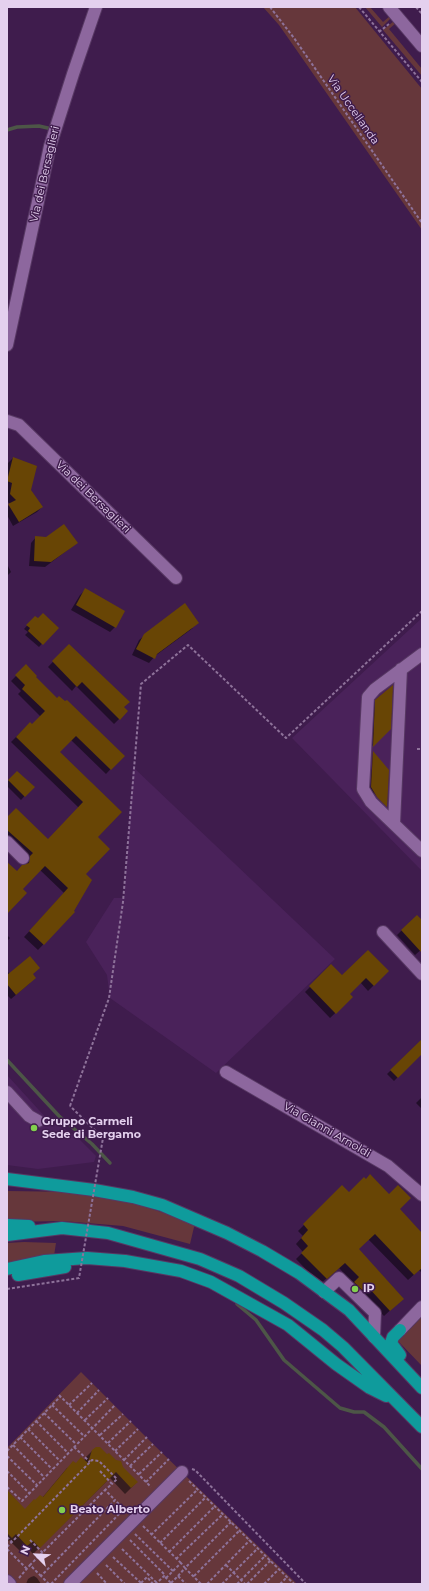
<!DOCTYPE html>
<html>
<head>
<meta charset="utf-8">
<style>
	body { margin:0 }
	#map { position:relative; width:429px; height:1591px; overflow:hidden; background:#3f1c4d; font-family:Montserrat,sans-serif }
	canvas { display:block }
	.frame { position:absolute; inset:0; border:8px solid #e4d0ee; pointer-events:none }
	.north { position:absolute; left:16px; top:1535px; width:40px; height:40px; -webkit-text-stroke:3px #3f1c4d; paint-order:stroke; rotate:294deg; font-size:11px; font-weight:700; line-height:16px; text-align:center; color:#e4d0ee }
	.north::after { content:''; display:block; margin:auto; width:14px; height:18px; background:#e4d0ee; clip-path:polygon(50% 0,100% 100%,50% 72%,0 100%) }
</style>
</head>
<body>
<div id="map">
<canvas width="429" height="1591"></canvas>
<div class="frame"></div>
<div class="north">N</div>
</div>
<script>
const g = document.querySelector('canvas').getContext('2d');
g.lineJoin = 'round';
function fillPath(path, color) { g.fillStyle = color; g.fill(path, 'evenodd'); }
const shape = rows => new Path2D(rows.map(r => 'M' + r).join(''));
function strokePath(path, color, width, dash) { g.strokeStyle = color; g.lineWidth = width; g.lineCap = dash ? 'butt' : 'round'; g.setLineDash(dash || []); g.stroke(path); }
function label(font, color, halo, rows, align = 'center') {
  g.font = font + ' Montserrat,sans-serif'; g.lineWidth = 3; g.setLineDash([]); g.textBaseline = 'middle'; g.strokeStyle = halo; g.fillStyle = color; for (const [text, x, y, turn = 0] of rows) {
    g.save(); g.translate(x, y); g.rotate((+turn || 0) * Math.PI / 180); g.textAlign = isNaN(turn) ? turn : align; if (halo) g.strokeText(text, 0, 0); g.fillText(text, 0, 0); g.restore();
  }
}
fillPath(shape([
	[422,618,422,871,292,738],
	[133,767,335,959,216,1073,110,998,107,975,86,942,114,898,124,898],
	[7,1075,48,1120,75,1135,96,1156,94,1162,38,1169,7,1165]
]), '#4a225a');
fillPath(shape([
	[263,7,355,7,422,89,422,230,279,25],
	[365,7,370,7,383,22,390,16,391,18,382,27],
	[394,21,396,23,389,29,422,69,422,76,383,30],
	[7,1191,78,1192,124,1200,195,1223,190,1244,123,1226,62,1221,7,1222],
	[24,1242,56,1243,54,1256,7,1265,7,1243],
	[422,1316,422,1366,398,1341],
	[81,1372,153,1444,297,1584,7,1584,7,1448]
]), '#66373b');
fillPath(shape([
	[13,458,30,490,42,507,37,512,13,526,7,515,7,507,10,504,7,501,7,467,8,463],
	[36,537,77,543,45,567,29,566,31,543],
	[7,564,11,572,7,576],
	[85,590,115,627,110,632,71,610,80,595],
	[35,617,57,628,39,647,25,635,28,632,24,629],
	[193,628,155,656,149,663,132,655,139,640,145,635],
	[69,645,127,711,114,724,76,686,72,691,48,667],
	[26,666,34,677,57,700,123,756,106,774,71,740,59,752,121,812,97,837,73,911,74,912,38,950,24,937,64,893,40,870,22,889,7,912,7,864,16,872,25,865,26,862,7,839,7,818,48,840,79,808,11,742,30,723,32,725,41,717,18,694,21,691,11,681],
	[392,687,390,729,372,746,374,702],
	[373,753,388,770,386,805,374,793,373,794,370,789],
	[17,772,33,787,21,800,7,786,7,782],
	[422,922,422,949,415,955,397,935,402,930],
	[7,935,10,938,7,941],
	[331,966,342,977,388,971,368,991,360,982,349,994,352,997,330,1018,305,992],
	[7,971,10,974,32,975,30,983,11,999,7,995],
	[422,1040,422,1053,394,1081,387,1074],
	[422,1097,422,1109,416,1103],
	[342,1187,349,1193,399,1209,422,1234,422,1273,419,1270,408,1280,368,1239,358,1249,397,1304,384,1316,360,1291,349,1288,354,1284,339,1268,320,1284,296,1259,303,1252,296,1244,303,1236,298,1231],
	[92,1451,122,1467,137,1482,125,1494,110,1478,33,1554,26,1546,21,1552,9,1540,7,1542,7,1492,25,1510,42,1498,67,1468,84,1461,86,1457],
	[34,1576,37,1578,41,1584,26,1584,28,1579,31,1577]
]), '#0007');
strokePath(shape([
	[7,130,17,127,39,126,52,129],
	[7,1060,59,1116,92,1144,110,1163],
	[237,1304,256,1320,284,1360,340,1408,354,1412,364,1412,384,1427,422,1469]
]), '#4d5647', 3.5);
fillPath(shape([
	[13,457,37,466,31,490,43,507,19,522,8,504,16,500,10,494,12,483,7,481],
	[64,524,78,543,51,562,34,561,35,536,46,537],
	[85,588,125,611,116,628,76,605],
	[185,603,199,623,157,654,155,659,136,649,144,634],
	[43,613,59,628,43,645,28,631,30,628,26,625,35,616,38,618],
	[69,644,130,702,124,707,128,711,120,720,82,682,77,687,52,661],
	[26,664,37,676,36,677,57,698,59,696,65,701,67,700,125,756,111,770,76,736,60,752,122,812,98,837,110,849,86,874,92,880,74,911,75,912,44,945,29,931,68,888,45,866,23,889,27,893,7,914,7,862,17,871,22,865,29,863,30,856,33,853,7,830,7,817,16,808,48,839,83,802,16,737,30,722,32,724,45,711,22,689,25,685,15,675],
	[393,685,391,729,373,747,375,700],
	[373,751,389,770,387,807,377,797,371,787],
	[17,771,35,787,25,797,8,780],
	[417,915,422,920,422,953,401,930],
	[368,950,389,971,374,986,366,978,350,994,353,997,336,1014,309,986,331,964,342,975],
	[30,956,40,968,33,974,36,978,16,995,7,984,7,975],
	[422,1039,422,1054,398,1078,390,1070],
	[370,1174,389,1194,398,1185,411,1198,400,1209,422,1233,422,1268,414,1275,375,1234,359,1249,404,1299,390,1311,367,1286,362,1290,354,1282,359,1277,345,1263,327,1279,301,1253,308,1246,301,1238,308,1230,303,1224,342,1185,349,1192,364,1177,366,1179],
	[96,1447,100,1447,107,1454,109,1453,116,1460,121,1461,123,1467,138,1482,131,1488,116,1472,40,1548,33,1541,27,1546,16,1534,12,1538,7,1533,7,1490,25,1509,34,1499,35,1500,40,1495,43,1497,73,1461,76,1463,81,1457,88,1463,92,1450]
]), '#684505');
const minor = shape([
	[389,7,422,46],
	[7,345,50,146,73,74,96,7],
	[7,421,19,425,176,578],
	[422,654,375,689,368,697,363,789,371,802,422,851],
	[394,824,401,669],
	[7,842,23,858],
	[383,932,422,974],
	[226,1072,388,1166,422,1195],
	[7,1092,29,1116,38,1121],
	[324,1292,339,1278,375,1313,374,1337],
	[400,1330,422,1307],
	[7,1581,10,1584],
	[70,1584,182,1472]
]);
const highway = shape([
	[7,1179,94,1190,133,1197,162,1205,227,1233,262,1251,299,1273,349,1310,422,1388],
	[7,1225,29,1226],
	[7,1235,62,1228,108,1233,200,1259,239,1276,284,1303,323,1330,343,1347,422,1427],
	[7,1269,44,1261,87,1258,125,1261,181,1271,211,1282,288,1325,336,1364,370,1388,386,1396],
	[18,1275,65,1267],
	[400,1330,393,1337,391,1343,400,1355]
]);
strokePath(minor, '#573863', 14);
strokePath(highway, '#573863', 14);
strokePath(shape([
	[270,7,294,38,422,223],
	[359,7,422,82],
	[416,7,422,14],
	[379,32,389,24],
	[417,749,422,749],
	[70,1106,109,998,123,902,141,684,188,645,286,738,422,611],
	[59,1395,151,1487],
	[52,1405,84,1436],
	[69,1405,92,1383],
	[44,1413,76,1444],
	[77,1413,99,1390],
	[85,1420,108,1398],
	[36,1421,68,1453],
	[28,1429,60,1461],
	[100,1435,123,1414],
	[20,1437,52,1469],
	[108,1443,131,1421],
	[13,1445,44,1477],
	[74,1447,90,1462],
	[7,1451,61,1396],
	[115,1451,138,1429],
	[7,1456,37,1485],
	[124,1460,147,1437],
	[130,1466,153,1444],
	[192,1469,195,1470,306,1584],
	[7,1471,29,1493],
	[100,1471,112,1484,105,1490],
	[139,1474,162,1452],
	[189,1481,294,1584],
	[146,1482,169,1459],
	[7,1487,22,1501,115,1405],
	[143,1526,181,1563],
	[135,1534,173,1571],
	[151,1535,198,1489],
	[7,1537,12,1542],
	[30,1540,43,1553],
	[130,1540,165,1575,156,1584],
	[160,1543,206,1497],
	[7,1547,92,1460,99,1461,117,1479,112,1484],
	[7,1549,27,1569],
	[122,1549,157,1583],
	[169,1552,215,1506],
	[113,1557,141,1583],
	[176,1559,223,1514],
	[106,1565,125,1584],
	[226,1565,245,1584],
	[97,1573,107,1584],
	[41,1576,30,1565,105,1490,115,1500],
	[178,1576,185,1568,201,1584],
	[194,1576,240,1530],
	[165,1577,172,1584],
	[19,1578,30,1565],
	[166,1578,181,1563,185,1568,231,1522],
	[141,1583,147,1577,153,1584],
	[171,1583,178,1576,186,1584],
	[49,1584,41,1576,115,1500,124,1509],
	[51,1584,124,1509,126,1511],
	[207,1584,250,1540],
	[222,1584,258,1548],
	[237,1584,266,1555],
	[247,1584,271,1560],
	[264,1584,279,1569],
	[280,1584,287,1577]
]), '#8e729a', 2, [3, 2]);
strokePath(minor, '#8d679e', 12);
strokePath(highway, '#0f9b9c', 12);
strokePath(shape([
	[7,1289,79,1278,103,1138,70,1106]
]), '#8e729a', 2, [3, 2]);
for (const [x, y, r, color] of [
	[34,1128,4,"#82d04f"],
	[355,1289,4,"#82d04f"],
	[62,1510,4,"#82d04f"]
]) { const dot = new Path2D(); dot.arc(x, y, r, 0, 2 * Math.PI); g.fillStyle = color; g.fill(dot); strokePath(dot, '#3f1c4d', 1.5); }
label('11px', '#e4d0ee', '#3f1c4d', [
	["Via Uccellanda",353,110,55],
	["Via dei Bersaglieri",45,174,-77],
	["Via dei Bersaglieri",93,497,44],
	["Via Gianni Arnoldi",327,1130,30]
]);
label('bold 11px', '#e4d0ee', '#3f1c4d', [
	["Gruppo Carmeli",42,1122],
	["Sede di Bergamo",42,1135],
	["IP",363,1289],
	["Beato Alberto",70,1510]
], 'left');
</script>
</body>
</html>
